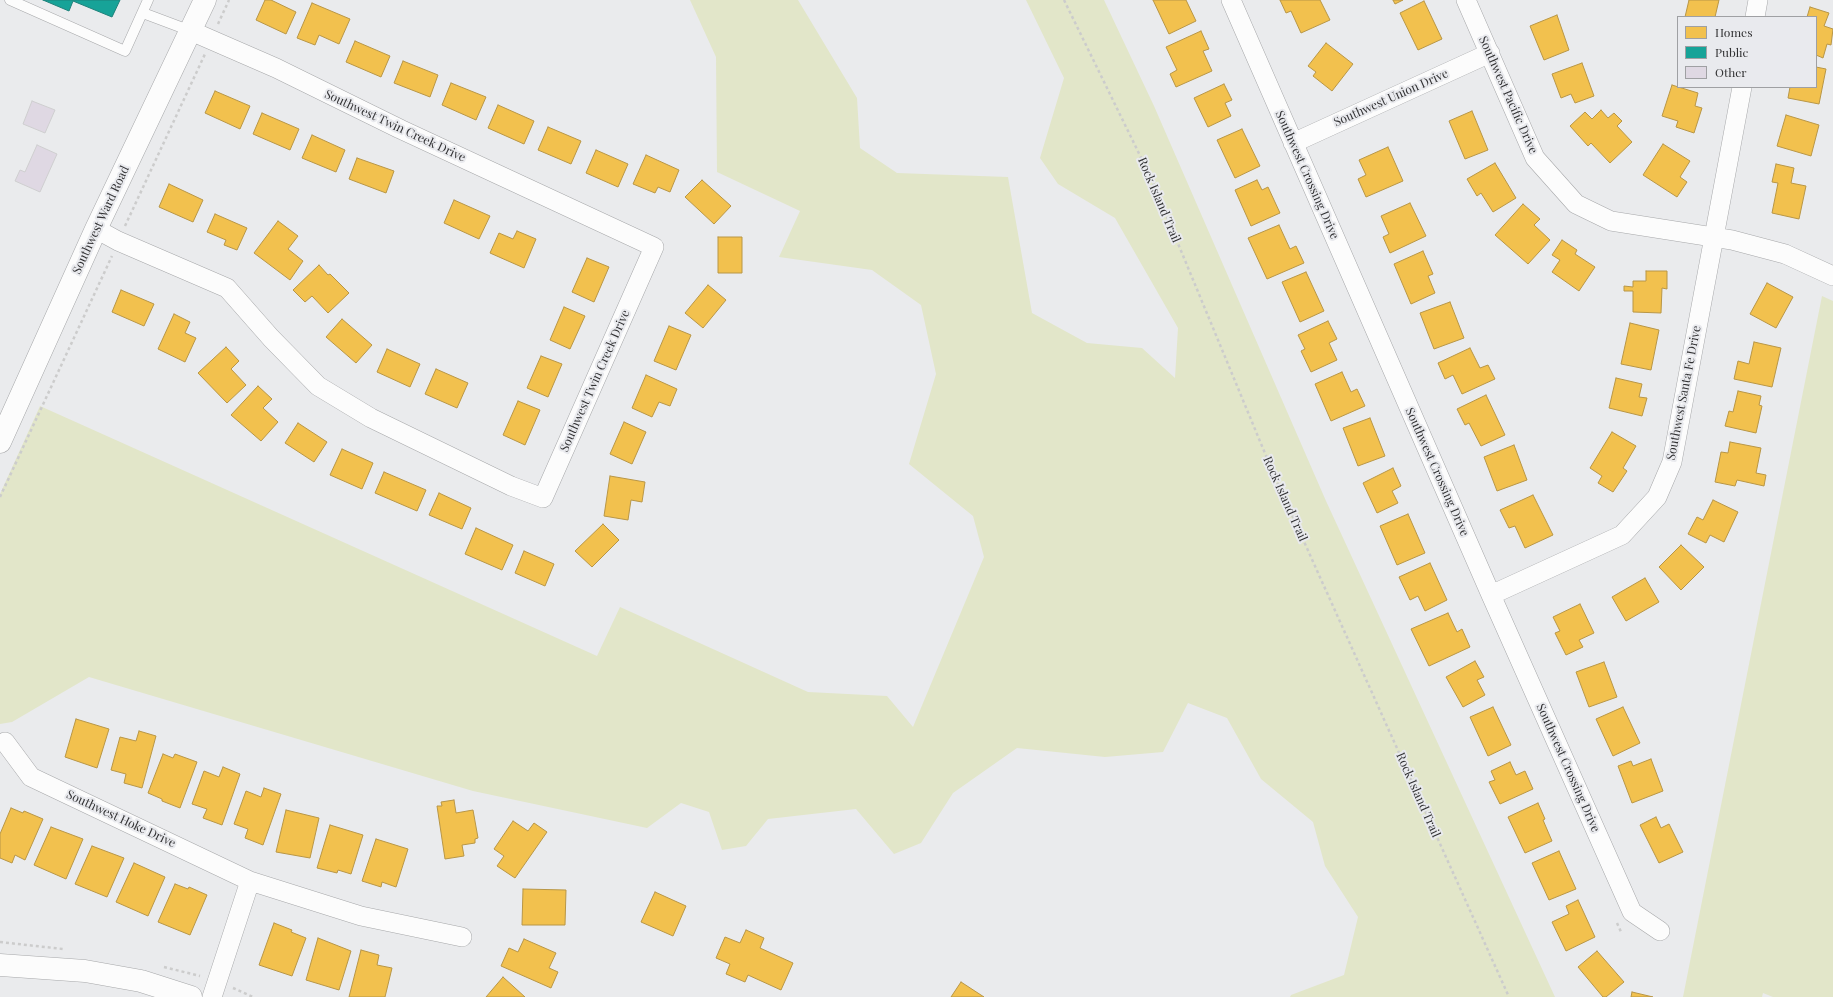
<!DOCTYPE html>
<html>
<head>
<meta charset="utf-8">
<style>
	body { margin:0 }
	#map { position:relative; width:1833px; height:997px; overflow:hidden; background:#eaebed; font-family:"Playfair Display",serif }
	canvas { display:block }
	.legend { position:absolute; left:1677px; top:16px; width:140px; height:72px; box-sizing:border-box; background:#e9eaee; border:1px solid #9fa0a3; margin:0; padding:5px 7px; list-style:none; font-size:12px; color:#313133 }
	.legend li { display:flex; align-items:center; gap:8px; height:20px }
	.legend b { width:20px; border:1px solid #9fa0a3 }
</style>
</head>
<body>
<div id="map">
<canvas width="1833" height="997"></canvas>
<ul class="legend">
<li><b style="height:11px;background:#f2c14e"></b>Homes</li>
<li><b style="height:11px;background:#17a398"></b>Public</li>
<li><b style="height:11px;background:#dfd8e3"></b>Other</li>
</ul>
</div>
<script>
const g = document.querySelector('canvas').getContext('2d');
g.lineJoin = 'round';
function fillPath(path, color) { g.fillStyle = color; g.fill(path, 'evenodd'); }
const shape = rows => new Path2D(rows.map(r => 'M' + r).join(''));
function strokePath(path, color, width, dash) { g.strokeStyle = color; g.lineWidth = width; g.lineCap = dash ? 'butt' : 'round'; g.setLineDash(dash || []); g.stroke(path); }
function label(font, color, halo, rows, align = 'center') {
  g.font = font + ' "Playfair Display",serif'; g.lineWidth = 4; g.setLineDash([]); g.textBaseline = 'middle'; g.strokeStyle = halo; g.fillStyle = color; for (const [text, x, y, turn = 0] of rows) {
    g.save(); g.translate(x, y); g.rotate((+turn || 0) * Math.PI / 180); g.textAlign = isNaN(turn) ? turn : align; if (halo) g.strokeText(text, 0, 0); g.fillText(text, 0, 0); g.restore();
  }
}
fillPath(shape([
	[690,0,798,0,857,98,860,148,897,173,1008,177,1032,313,1087,343,1142,348,1175,378,1178,328,1115,218,1058,184,1040,158,1064,78,1026,0,1104,0,1154,106,1326,501,1555,997,1290,997,1291,995,1344,975,1358,917,1325,866,1313,822,1261,779,1227,718,1188,703,1163,752,1105,757,1017,748,953,793,921,843,894,854,856,809,768,819,746,846,722,850,709,812,681,803,647,828,473,791,89,677,12,722,0,724,0,494,40,406,597,656,620,607,808,692,887,696,913,727,984,557,973,516,909,464,936,374,921,305,872,270,779,257,800,211,717,172,716,57],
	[1822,296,1833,301,1833,997,1773,997,1763,993,1762,997,1683,997]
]), '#e2e6c9');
const homes = shape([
	[265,0,271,0,296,12,286,34,256,20,265,0],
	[1153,0,1186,0,1196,21,1169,34,1153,0],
	[1280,0,1320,0,1330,20,1301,33,1291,11,1286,13,1280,0],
	[1393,0,1403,0,1395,4,1393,0],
	[1689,0,1719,0,1715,17,1685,17,1689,0],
	[1424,1,1442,39,1418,50,1400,13,1424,1],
	[312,3,350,19,339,44,319,35,315,45,297,38,312,3],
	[1810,7,1829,13,1824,26,1833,29,1831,45,1827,44,1823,58,1816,55,1816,17,1807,17,1810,7],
	[1557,15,1569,50,1544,60,1530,26,1557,15],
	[1201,31,1209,49,1203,51,1212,71,1176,87,1170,74,1177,70,1166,47,1201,31],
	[355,41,390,56,381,77,346,62,355,41],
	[1326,43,1353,64,1332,91,1313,76,1316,72,1308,66,1326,43],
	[403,61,438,75,430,97,394,83,403,61],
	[1582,63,1594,96,1575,103,1571,94,1561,98,1552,74,1582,63],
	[1816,67,1826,69,1819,104,1788,98,1790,87,1816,87,1816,67],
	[451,83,486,97,476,120,442,105,451,83],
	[1224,84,1232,100,1225,103,1231,116,1208,127,1194,98,1224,84],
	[1672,85,1698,93,1695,106,1702,108,1694,133,1676,127,1678,121,1662,116,1672,85],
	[215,91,250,106,240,129,205,113,215,91],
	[498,105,534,121,524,144,488,128,498,105],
	[1601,110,1608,118,1614,113,1622,121,1617,126,1632,142,1610,163,1591,143,1588,146,1570,126,1585,112,1592,119,1601,110],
	[1472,111,1488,150,1465,159,1449,121,1472,111],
	[262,113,299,129,290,150,253,134,262,113],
	[1786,115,1819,125,1811,156,1777,146,1786,115],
	[548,127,581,141,571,164,538,150,548,127],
	[1242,129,1260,166,1235,178,1217,140,1242,129],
	[312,135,345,150,336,172,302,158,312,135],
	[1663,144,1690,161,1680,177,1687,182,1677,197,1643,175,1663,144],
	[1388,147,1403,181,1366,197,1358,179,1366,175,1359,160,1388,147],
	[596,150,628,164,618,187,586,173,596,150],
	[646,155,679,170,670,192,658,187,655,193,633,184,646,155],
	[357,158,394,171,386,193,349,179,357,158],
	[1495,163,1516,198,1493,212,1481,193,1477,196,1467,179,1495,163],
	[1776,164,1794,168,1791,183,1806,186,1799,219,1772,213,1778,183,1772,182,1776,164],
	[702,180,731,206,714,224,685,197,702,180],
	[1257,180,1262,190,1268,187,1280,213,1251,226,1235,190,1257,180],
	[169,184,203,200,193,222,159,207,169,184],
	[454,200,490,216,479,239,444,223,454,200],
	[1410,203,1426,236,1390,253,1383,237,1389,234,1381,216,1410,203],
	[1523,204,1540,219,1534,225,1550,240,1528,264,1495,235,1523,204],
	[215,214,247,228,237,250,224,245,226,240,207,232,215,214],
	[278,221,298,236,288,249,303,261,290,280,254,253,278,221],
	[1279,225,1290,249,1296,246,1304,263,1267,279,1248,238,1279,225],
	[517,231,536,239,524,268,490,253,499,233,513,239,517,231],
	[718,237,742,237,742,273,718,273,718,237],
	[1562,240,1577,250,1575,254,1595,267,1579,291,1552,272,1560,260,1552,255,1562,240],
	[1423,251,1433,274,1428,276,1435,293,1411,304,1394,264,1423,251],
	[587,258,609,267,594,302,572,292,587,258],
	[319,265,328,275,330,274,349,293,328,313,312,296,305,302,293,290,319,265],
	[1646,271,1667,271,1667,289,1662,288,1661,313,1633,312,1633,291,1624,291,1624,286,1633,287,1633,281,1646,281,1646,271],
	[1306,272,1324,311,1300,322,1282,282,1306,272],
	[1767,283,1793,297,1776,328,1750,314,1767,283],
	[708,285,726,300,703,328,685,313,708,285],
	[121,290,154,304,144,326,112,312,121,290],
	[1450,302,1464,338,1434,349,1420,313,1450,302],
	[564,307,585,316,570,349,550,340,564,307],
	[174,314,190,322,185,333,196,338,185,362,158,349,174,314],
	[342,319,372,345,356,363,326,337,342,319],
	[1328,321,1337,339,1329,343,1337,360,1311,372,1301,351,1305,349,1298,335,1328,321],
	[1630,323,1659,330,1651,370,1621,364,1630,323],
	[669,326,691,335,676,370,654,361,669,326],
	[1754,342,1781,348,1772,387,1734,379,1738,361,1749,364,1754,342],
	[226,347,239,361,231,369,246,385,227,403,198,373,226,347],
	[1470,348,1480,368,1488,365,1495,379,1462,394,1453,375,1445,379,1438,363,1470,348],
	[387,349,420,364,410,387,377,372,387,349],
	[541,356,562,364,548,397,527,388,541,356],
	[436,369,468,383,457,408,425,394,436,369],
	[1342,372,1351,392,1357,389,1365,406,1331,421,1315,384,1342,372],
	[646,375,677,389,670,406,659,402,652,417,632,408,646,375],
	[1616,378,1642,384,1639,397,1647,398,1642,416,1609,408,1616,378],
	[258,386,272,399,263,408,278,422,261,441,231,415,258,386],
	[1738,391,1761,396,1759,405,1762,406,1756,433,1725,426,1729,411,1733,412,1738,391],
	[1486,395,1505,435,1481,446,1469,423,1465,425,1457,409,1486,395],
	[518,401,540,410,525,445,503,435,518,401],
	[1370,418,1385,456,1358,466,1343,428,1370,418],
	[624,422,646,432,632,464,610,454,624,422],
	[298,423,327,442,314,462,285,443,298,423],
	[1612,432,1636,446,1623,468,1627,471,1613,492,1598,483,1602,476,1590,468,1612,432],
	[1730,442,1761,448,1756,473,1766,475,1764,486,1737,480,1735,486,1715,482,1721,452,1728,453,1730,442],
	[1514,445,1527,480,1497,491,1484,457,1514,445],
	[342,449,373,463,362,489,330,475,342,449],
	[1393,468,1401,486,1392,491,1398,503,1377,513,1363,483,1393,468],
	[384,472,426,490,417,511,375,493,384,472],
	[610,476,645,482,642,502,631,500,628,520,604,516,610,476],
	[439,493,471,508,462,529,429,515,439,493],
	[1533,495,1553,535,1525,548,1515,526,1509,528,1500,510,1533,495],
	[1713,500,1738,512,1724,542,1710,535,1706,543,1688,534,1697,517,1703,520,1713,500],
	[1408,514,1425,553,1397,565,1380,526,1408,514],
	[603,524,619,540,592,567,575,551,603,524],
	[476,528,513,545,502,570,465,554,476,528],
	[1681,545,1704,567,1681,590,1659,567,1681,545],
	[524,551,554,564,545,586,515,573,524,551],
	[1430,563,1447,600,1425,611,1418,596,1410,600,1399,577,1430,563],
	[1645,578,1659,602,1626,621,1612,597,1645,578],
	[1580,604,1594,633,1579,640,1583,647,1566,655,1555,633,1560,631,1553,617,1580,604],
	[1448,613,1457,632,1462,629,1470,647,1429,666,1411,629,1448,613],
	[1475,661,1484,677,1477,680,1485,695,1463,707,1446,677,1475,661],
	[1604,662,1617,697,1589,707,1576,672,1604,662],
	[1493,707,1511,745,1488,756,1470,717,1493,707],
	[1623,707,1640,743,1613,756,1596,719,1623,707],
	[76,719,109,729,97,768,65,757,76,719],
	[139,731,156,736,142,788,124,783,126,774,111,770,120,737,136,741,139,731],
	[163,754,173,758,175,754,197,762,180,808,162,801,162,799,148,793,163,754],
	[1651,759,1663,791,1632,803,1618,766,1631,761,1633,766,1651,759],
	[1510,762,1516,775,1525,771,1533,789,1500,804,1489,782,1495,780,1491,771,1510,762],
	[223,767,240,774,222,825,203,818,207,809,192,804,204,771,219,777,223,767],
	[264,788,281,794,263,845,245,838,248,829,234,824,246,791,261,797,264,788],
	[454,800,456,813,473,810,478,838,475,839,475,843,462,845,464,856,445,859,437,806,442,806,441,802,454,800],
	[1538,803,1545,819,1543,820,1552,841,1525,853,1508,817,1538,803],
	[11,808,23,813,24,811,43,819,25,860,15,855,12,863,0,858,0,834,11,808],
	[286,810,319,818,310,858,276,852,286,810],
	[1656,817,1661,828,1669,824,1683,852,1659,863,1640,825,1656,817],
	[513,821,528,831,534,823,547,832,515,878,497,866,504,856,494,849,513,821],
	[330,825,363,835,351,874,338,870,337,873,317,868,330,825],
	[51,827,83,839,66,879,34,865,51,827],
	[376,839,408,849,396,887,382,882,381,887,362,881,376,839],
	[92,846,124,858,107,897,75,884,92,846],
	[1559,851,1576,889,1549,900,1532,863,1559,851],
	[134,863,165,877,148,916,116,902,134,863],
	[175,884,188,889,189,887,207,895,190,935,158,922,175,884],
	[523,889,566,890,565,925,522,925,523,889],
	[655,892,686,906,673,936,641,922,655,892],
	[1578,900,1595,937,1566,951,1552,922,1569,914,1566,906,1578,900],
	[274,923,292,930,291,932,306,938,292,976,259,965,274,923],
	[746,930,764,938,760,948,793,963,781,990,748,975,745,982,726,974,730,964,716,958,725,937,740,943,746,930],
	[318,938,351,951,339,990,306,980,318,938],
	[524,939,556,953,549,968,558,972,551,988,501,966,509,948,518,952,524,939],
	[361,950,379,955,377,965,392,968,385,997,349,997,361,950],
	[1597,951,1624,982,1606,997,1603,997,1578,967,1597,951],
	[503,977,525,997,486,997,503,977],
	[961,982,984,997,951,997,961,982],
	[1632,992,1653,997,1631,997,1632,992]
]);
fillPath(homes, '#f2c14e');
strokePath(homes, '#b89646', 1);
const public = shape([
	[43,0,120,0,112,17,73,1,69,11,43,0]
]);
fillPath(public, '#17a398');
strokePath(public, '#1f817a', 1);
const building = shape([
	[32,101,55,110,45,133,23,124,32,101],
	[37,145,57,154,40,192,15,181,20,170,25,172,37,145]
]);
fillPath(building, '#dfd8e3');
strokePath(building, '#cececf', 1);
const service = shape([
	[10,0,125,51,148,0],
	[143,13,191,31]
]);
const minor = shape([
	[1231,0,1491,595,1632,912,1660,931],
	[1466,0,1535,158,1576,204,1611,221,1732,240,1785,254,1833,276],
	[1755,17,1758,0],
	[1293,143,1490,53],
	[96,229,118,241,227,288,271,338,318,386,371,418,511,486,543,498,654,247,400,129,276,68,191,31],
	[1491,595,1622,535,1657,497,1672,462,1742,87],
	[5,742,31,777,250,881,361,916,462,937],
	[212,997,250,881]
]);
const tertiary = shape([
	[0,965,85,971,141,981,191,997]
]);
const secondary = shape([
	[0,442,96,229,205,0]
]);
strokePath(service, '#a6a7a9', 11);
strokePath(minor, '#a6a7a9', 20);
strokePath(tertiary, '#a6a7a9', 23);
strokePath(secondary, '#a6a7a9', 23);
strokePath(shape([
	[1064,0,1150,176,1274,475,1509,997],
	[218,24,229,0],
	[125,226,205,54],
	[0,497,112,256],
	[1617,923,1622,934],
	[0,942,63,949],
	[164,967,200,976],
	[233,988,253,997]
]), '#ccc', 2.5, [3, 3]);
strokePath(service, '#fcfcfc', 10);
strokePath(minor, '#fcfcfc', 19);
strokePath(tertiary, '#fcfcfc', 22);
strokePath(secondary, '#fcfcfc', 22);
label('12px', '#313133', '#e9eaee', [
	["Southwest Pacific Drive",1508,95,66],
	["Southwest Union Drive",1391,98,-24],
	["Southwest Twin Creek Drive",395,126,25],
	["Southwest Crossing Drive",1307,175,66],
	["Rock Island Trail",1159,200,67],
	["Southwest Ward Road",101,220,-65],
	["Southwest Twin Creek Drive",595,381,-66],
	["Southwest Santa Fe Drive",1684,393,-79],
	["Southwest Crossing Drive",1437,472,66],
	["Rock Island Trail",1285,499,66],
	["Southwest Crossing Drive",1568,768,66],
	["Rock Island Trail",1418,795,66],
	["Southwest Hoke Drive",121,819,25]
]);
</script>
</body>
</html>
